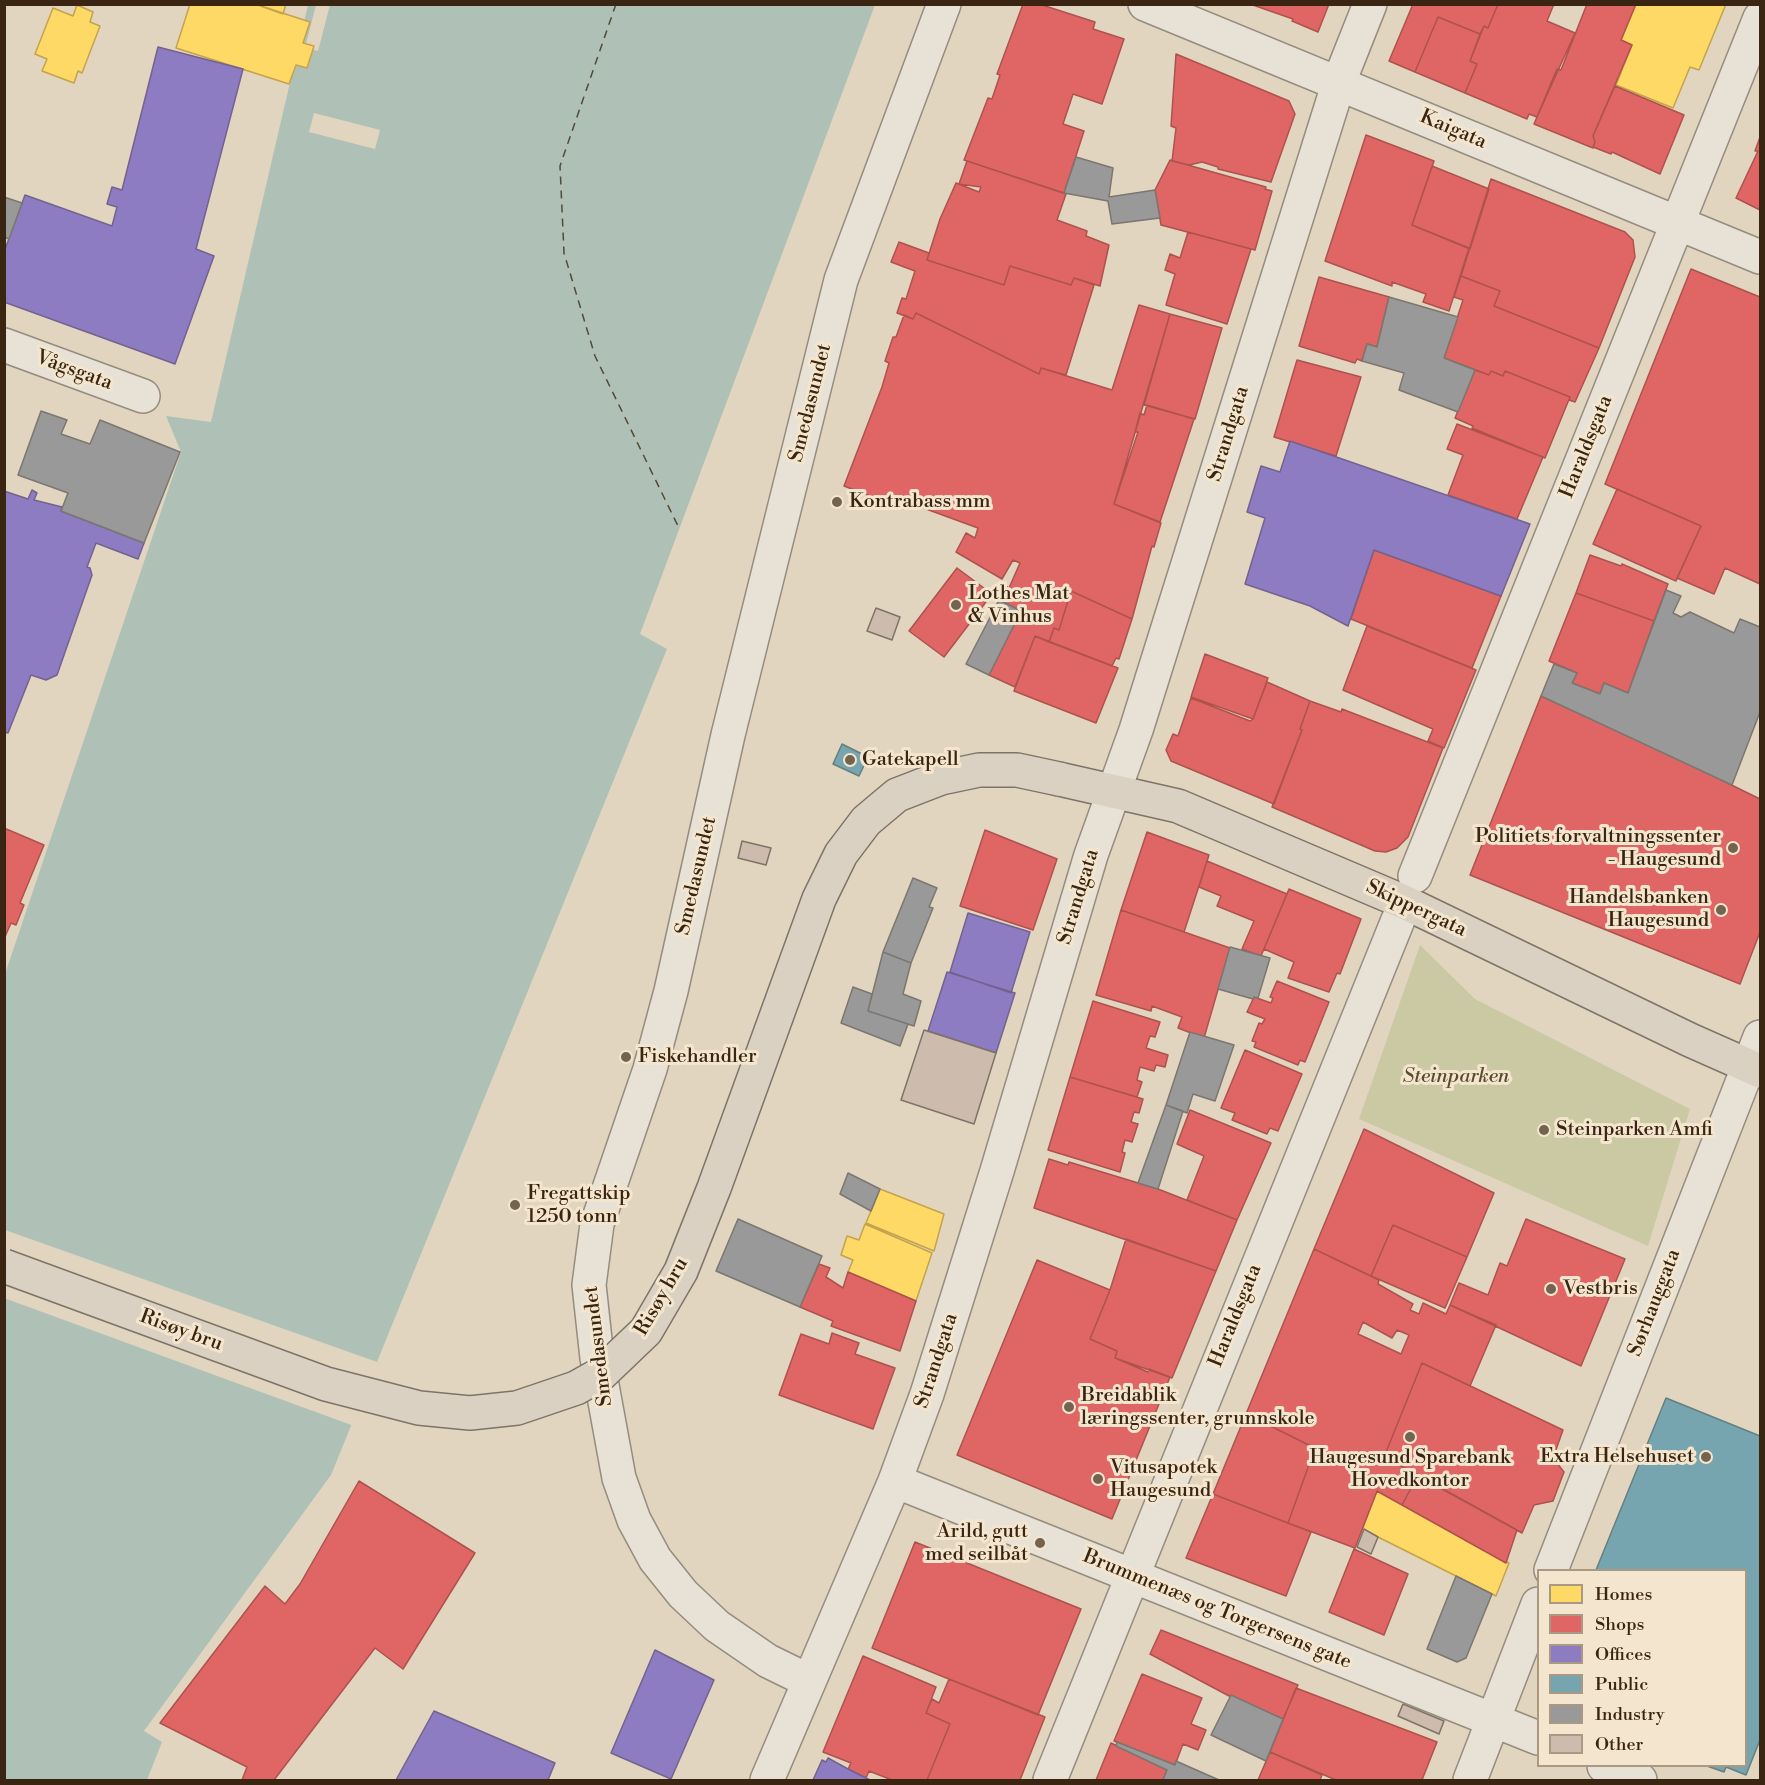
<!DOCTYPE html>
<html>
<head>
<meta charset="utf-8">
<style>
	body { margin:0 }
	#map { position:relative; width:1765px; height:1785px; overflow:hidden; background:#e1d5c0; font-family:"Libre Bodoni",serif }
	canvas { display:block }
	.frame { position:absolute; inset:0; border:6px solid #392511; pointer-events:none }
	.legend { position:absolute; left:1537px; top:1569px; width:210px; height:198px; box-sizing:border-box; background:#f4e6ce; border:2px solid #a99982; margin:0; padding:8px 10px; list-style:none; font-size:18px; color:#392511 }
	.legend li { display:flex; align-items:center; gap:12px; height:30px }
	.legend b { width:30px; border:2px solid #a99982 }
</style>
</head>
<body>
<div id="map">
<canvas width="1765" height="1785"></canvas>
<div class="frame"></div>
<ul class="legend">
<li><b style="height:16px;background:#ffd966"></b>Homes</li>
<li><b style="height:16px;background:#e06666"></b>Shops</li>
<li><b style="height:16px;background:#8e7cc3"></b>Offices</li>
<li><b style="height:16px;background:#76a5af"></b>Public</li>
<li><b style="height:16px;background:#999"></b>Industry</li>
<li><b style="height:16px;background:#cdbcae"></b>Other</li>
</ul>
</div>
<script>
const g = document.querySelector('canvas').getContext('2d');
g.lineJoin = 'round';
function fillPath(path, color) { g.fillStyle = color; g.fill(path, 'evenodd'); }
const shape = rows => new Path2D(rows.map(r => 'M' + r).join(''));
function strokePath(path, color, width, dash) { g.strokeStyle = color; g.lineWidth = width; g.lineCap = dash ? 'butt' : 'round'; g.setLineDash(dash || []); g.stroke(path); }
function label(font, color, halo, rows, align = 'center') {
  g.font = font + ' "Libre Bodoni",serif'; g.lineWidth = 6; g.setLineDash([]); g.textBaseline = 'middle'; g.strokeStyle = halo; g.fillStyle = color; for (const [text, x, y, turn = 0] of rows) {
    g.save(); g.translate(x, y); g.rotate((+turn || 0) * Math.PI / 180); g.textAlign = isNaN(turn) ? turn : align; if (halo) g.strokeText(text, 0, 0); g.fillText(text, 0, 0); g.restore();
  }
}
fillPath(shape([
	[1420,945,1475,999,1690,1109,1648,1246,1359,1119]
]), '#cac9a4');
fillPath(shape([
	[308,5,875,5,640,634,667,649,331,1475,144,1731,162,1742,147,1780,5,1780,5,974,181,452,166,416,211,422]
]), '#afc1b6');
fillPath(shape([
	[316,5,330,5,318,51,305,48],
	[314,113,380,130,375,149,309,132],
	[5,1230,380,1363,354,1426,4,1298]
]), '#e1d5c0');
const homes = shape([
	[190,4,255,4,310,22,303,43,314,46,307,68,296,65,289,84,176,48,190,4],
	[255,4,286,4,283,14,255,4],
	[1636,4,1726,4,1699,70,1690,67,1673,108,1616,85,1632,45,1621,40,1636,4],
	[77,5,93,12,90,22,100,26,82,73,78,71,74,83,42,71,47,59,35,54,53,8,73,16,77,5],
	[880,1189,944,1214,934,1251,866,1223,880,1189],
	[865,1224,932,1253,916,1301,848,1272,853,1260,841,1255,847,1236,859,1240,865,1224],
	[1377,1491,1509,1563,1496,1596,1362,1529,1377,1491]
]);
fillPath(homes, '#ffd966');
strokePath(homes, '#c4a34c', 1.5);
const shops = shape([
	[1023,4,1039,4,1095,22,1093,29,1124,39,1102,104,1073,94,1063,124,1084,131,1064,193,964,160,988,98,992,99,1000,75,997,74,1023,4],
	[1250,4,1329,4,1318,32,1292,21,1293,19,1250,4],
	[1413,4,1498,4,1488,28,1484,26,1480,34,1438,17,1415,72,1389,61,1413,4],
	[1498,4,1554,4,1547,21,1575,33,1537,117,1529,114,1527,119,1465,93,1477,64,1470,61,1484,26,1488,28,1498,4],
	[1587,4,1636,4,1621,40,1632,45,1593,136,1595,142,1593,148,1534,124,1557,69,1561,70,1587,4],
	[1438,17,1480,34,1470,61,1477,64,1465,93,1415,72,1438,17],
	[1176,54,1289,101,1295,114,1271,182,1218,169,1218,167,1202,162,1189,165,1172,161,1176,128,1171,126,1176,54],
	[1615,86,1684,115,1660,174,1612,152,1611,154,1593,147,1595,142,1593,136,1615,86],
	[1366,135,1434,161,1412,225,1469,248,1449,311,1423,302,1426,294,1392,282,1392,286,1325,261,1366,135],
	[1760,137,1760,210,1736,198,1758,151,1755,151,1760,137],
	[1170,160,1266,187,1265,189,1272,191,1255,250,1161,225,1155,190,1170,160],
	[967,161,1066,194,1057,220,1087,231,1086,236,1109,245,1100,286,1074,278,1071,285,1010,266,1004,285,927,260,940,219,956,183,979,192,981,187,959,184,967,161],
	[1432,166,1489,189,1470,249,1412,225,1432,166],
	[1491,179,1625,232,1633,240,1635,257,1599,348,1494,306,1500,291,1461,276,1491,179],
	[1188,232,1251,249,1227,324,1166,305,1175,274,1165,270,1170,254,1180,258,1188,232],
	[899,242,929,253,927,260,1004,285,1010,266,1071,285,1074,278,1094,285,1066,375,1041,368,1039,374,916,313,913,319,897,313,902,298,906,299,915,271,891,262,899,242],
	[1691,269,1760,297,1760,584,1725,568,1714,594,1677,578,1701,526,1605,484,1691,269],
	[1461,276,1500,291,1494,306,1599,348,1575,402,1569,400,1570,397,1505,371,1503,376,1491,371,1489,375,1444,358,1463,300,1454,297,1461,276],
	[1319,277,1389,297,1377,347,1367,344,1362,361,1357,359,1355,363,1299,346,1319,277],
	[1139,305,1170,314,1114,504,1161,523,1154,547,1152,546,1132,619,1071,591,1059,630,1054,628,1049,642,1035,636,1015,687,989,675,1021,611,999,600,1006,586,1009,588,1020,563,1013,560,1002,579,956,552,966,533,975,538,978,528,907,502,904,509,844,486,882,387,889,363,885,361,893,337,896,337,904,315,913,319,916,313,1039,374,1041,368,1112,390,1139,305],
	[1170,314,1222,328,1195,419,1144,405,1170,314],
	[1297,360,1361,377,1336,456,1274,437,1297,360],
	[1475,370,1489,375,1491,371,1503,376,1505,371,1570,397,1545,458,1472,428,1473,426,1455,418,1475,370],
	[1147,405,1194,419,1160,522,1114,504,1138,432,1135,432,1140,413,1144,415,1147,405],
	[1457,424,1543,457,1517,519,1448,495,1463,455,1447,449,1457,424],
	[1617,489,1701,526,1676,581,1593,544,1617,489],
	[1374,550,1501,596,1472,668,1351,619,1374,550],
	[1590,555,1621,566,1622,564,1668,584,1654,621,1576,593,1590,555],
	[957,568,992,594,944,657,909,631,957,568],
	[1071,591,1132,619,1119,659,1116,658,1112,666,1049,642,1054,628,1059,630,1071,591],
	[1576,593,1654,621,1628,693,1604,683,1600,694,1572,683,1577,673,1549,661,1576,593],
	[1367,626,1476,670,1444,748,1428,741,1433,729,1343,690,1367,626],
	[1035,636,1118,668,1096,723,1014,691,1035,636],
	[1205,654,1268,678,1253,719,1191,697,1205,654],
	[1267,682,1310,701,1300,729,1302,730,1274,804,1171,761,1166,750,1173,734,1178,736,1191,698,1250,721,1253,719,1267,682],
	[1541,696,1664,752,1760,799,1760,932,1740,984,1470,875,1541,696],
	[1310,701,1341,712,1342,709,1443,748,1408,837,1397,848,1386,852,1375,851,1272,807,1302,730,1300,729,1310,701],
	[4,828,44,845,20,903,24,905,16,925,11,923,4,939,4,828],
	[985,830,1057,859,1033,930,960,906,985,830],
	[1147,832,1209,855,1184,932,1121,910,1147,832],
	[1207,861,1287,894,1261,956,1242,949,1254,921,1217,906,1221,896,1199,887,1207,861],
	[1289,889,1361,919,1340,974,1337,973,1329,992,1288,978,1294,962,1264,949,1289,889],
	[1121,910,1230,948,1204,1038,1178,1028,1182,1017,1152,1006,1151,1011,1096,995,1121,910],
	[1277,981,1329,1002,1305,1062,1300,1060,1298,1065,1254,1047,1256,1042,1252,1041,1259,1023,1262,1024,1265,1019,1247,1012,1254,997,1271,1003,1273,998,1270,997,1277,981],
	[1093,1001,1160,1022,1155,1037,1150,1036,1146,1048,1168,1055,1165,1067,1156,1065,1154,1071,1140,1067,1137,1080,1142,1082,1137,1097,1070,1077,1093,1001],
	[1245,1050,1302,1074,1278,1131,1270,1128,1267,1134,1232,1120,1235,1113,1221,1108,1245,1050],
	[1070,1077,1143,1099,1139,1113,1134,1112,1131,1122,1138,1124,1132,1142,1125,1140,1122,1152,1125,1153,1120,1172,1048,1150,1070,1077],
	[1190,1110,1271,1143,1237,1220,1187,1200,1204,1156,1177,1144,1190,1110],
	[1364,1129,1494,1193,1467,1257,1393,1225,1371,1276,1314,1249,1364,1129],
	[1049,1159,1068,1165,1069,1162,1158,1189,1237,1220,1216,1271,1034,1208,1049,1159],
	[1526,1219,1625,1259,1581,1366,1450,1305,1459,1283,1488,1295,1500,1263,1507,1266,1526,1219],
	[1393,1225,1467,1257,1445,1308,1371,1276,1393,1225],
	[1126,1239,1216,1271,1172,1378,1115,1358,1117,1351,1090,1339,1110,1290,1126,1239],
	[1314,1249,1379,1280,1378,1284,1413,1304,1410,1310,1419,1314,1423,1303,1446,1314,1450,1305,1496,1325,1470,1386,1422,1363,1384,1457,1418,1475,1402,1505,1377,1491,1355,1548,1288,1523,1315,1448,1246,1414,1314,1249],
	[1363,1322,1392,1338,1397,1330,1409,1335,1401,1354,1358,1334,1363,1322],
	[1037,1260,1110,1290,1090,1339,1117,1351,1115,1358,1148,1372,1149,1369,1170,1377,1112,1519,957,1455,1037,1260],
	[819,1264,830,1268,826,1277,843,1288,848,1272,916,1301,900,1351,831,1326,833,1321,800,1307,819,1264],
	[832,1333,859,1343,855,1354,895,1368,873,1429,779,1395,801,1334,829,1344,832,1333],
	[1422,1363,1563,1430,1553,1458,1564,1472,1553,1501,1534,1505,1522,1533,1384,1457,1422,1363],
	[1246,1414,1315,1448,1288,1523,1213,1494,1246,1414],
	[1418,1475,1517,1530,1506,1563,1402,1505,1418,1475],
	[359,1481,475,1553,403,1669,375,1648,274,1780,242,1780,247,1767,160,1723,265,1586,285,1604,300,1584,359,1481],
	[1213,1494,1311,1532,1286,1596,1186,1558,1213,1494],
	[915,1542,1081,1609,1038,1715,872,1648,915,1542],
	[1354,1549,1408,1574,1384,1635,1329,1612,1354,1549],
	[1161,1630,1298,1685,1283,1719,1231,1697,1150,1654,1161,1630],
	[863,1656,936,1687,926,1713,950,1724,927,1780,892,1780,869,1771,866,1778,848,1769,851,1763,823,1752,863,1656],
	[1142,1674,1202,1698,1191,1724,1206,1730,1198,1750,1183,1744,1175,1765,1114,1741,1142,1674],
	[949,1679,1045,1717,1020,1780,927,1780,950,1724,926,1713,932,1699,939,1703,949,1679],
	[1296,1688,1437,1742,1422,1780,1336,1780,1270,1752,1296,1688],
	[1111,1743,1167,1770,1163,1780,1096,1780,1111,1743],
	[1270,1752,1322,1775,1320,1780,1258,1780,1270,1752]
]);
fillPath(shops, '#e06666');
strokePath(shops, '#ae524c', 1.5);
const offices = shape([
	[158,47,243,69,196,249,214,256,175,364,4,302,4,252,25,195,112,226,117,207,107,204,112,187,122,190,158,47],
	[1290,441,1530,524,1501,596,1374,550,1348,626,1310,606,1245,584,1265,518,1247,512,1261,466,1280,472,1290,441],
	[32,490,37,493,34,500,62,507,61,511,144,543,138,559,96,543,87,567,90,568,92,575,57,675,46,680,31,675,8,733,4,732,4,491,28,499,32,490],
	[968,913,1030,932,1011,993,950,972,968,913],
	[947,972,1015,993,996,1053,928,1031,947,972],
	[655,1650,714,1680,671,1779,611,1753,655,1650],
	[434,1711,555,1763,548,1780,396,1780,434,1711],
	[828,1758,848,1769,870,1780,813,1780,822,1760,826,1762,828,1758]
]);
fillPath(offices, '#8e7cc3');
strokePath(offices, '#74628e', 1.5);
const public = shape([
	[842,744,868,757,859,776,833,764,842,744],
	[1666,1398,1760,1436,1760,1740,1746,1775,1726,1767,1724,1772,1707,1766,1746,1766,1746,1570,1596,1570,1666,1398]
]);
fillPath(public, '#76a5af');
strokePath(public, '#647f80', 1.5);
const industry = shape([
	[1076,157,1113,168,1109,197,1155,190,1160,218,1112,224,1108,201,1064,193,1076,157],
	[4,197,22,203,9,239,4,237,4,197],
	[1389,297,1458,317,1444,358,1475,370,1458,412,1399,390,1404,373,1362,361,1367,344,1377,347,1389,297],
	[41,411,67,420,61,434,90,444,100,420,180,452,144,543,61,511,68,493,18,475,41,411],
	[1666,590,1681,596,1673,613,1681,617,1690,612,1734,633,1740,619,1760,627,1760,712,1732,785,1541,696,1554,664,1577,673,1572,683,1600,694,1604,683,1628,693,1666,590],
	[999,600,1021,611,989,675,966,664,999,600],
	[913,878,937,888,929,907,933,908,911,963,883,952,913,878],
	[1230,947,1270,958,1258,998,1254,997,1253,999,1218,989,1230,947],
	[883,952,911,963,903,994,921,1001,914,1026,868,1011,883,952],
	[853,987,872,994,868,1011,908,1024,900,1046,841,1023,853,987],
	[1190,1032,1234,1045,1215,1101,1193,1094,1187,1113,1166,1105,1190,1032],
	[1166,1105,1183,1111,1158,1189,1138,1183,1166,1105],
	[848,1173,880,1189,871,1211,840,1194,848,1173],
	[738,1219,822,1256,800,1307,716,1271,738,1219],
	[1456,1576,1492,1594,1466,1658,1457,1662,1427,1649,1456,1576],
	[1231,1695,1283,1719,1266,1761,1211,1735,1231,1695],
	[1117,1742,1175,1765,1176,1761,1219,1780,1163,1780,1167,1770,1116,1746,1117,1742]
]);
fillPath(industry, '#999');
strokePath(industry, '#7c7670', 1.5);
strokePath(shape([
	[616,4,560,166,564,253,595,356,678,526]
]), '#514a39', 1.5, [8, 6]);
const building = shape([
	[876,608,900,617,892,640,867,631,876,608],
	[742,841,771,848,766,865,738,858,742,841],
	[924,1030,996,1053,974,1124,901,1100,924,1030],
	[1364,1529,1378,1537,1371,1554,1357,1547,1364,1529],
	[1403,1704,1444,1721,1439,1734,1398,1716,1403,1704]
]);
fillPath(building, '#cdbcae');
strokePath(building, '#7d7467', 1.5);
const minor = shape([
	[1145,4,1760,257],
	[4,345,143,396],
	[1415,876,1760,18],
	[895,1481,1538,1738],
	[1551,1570,1760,1037],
	[809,1681,768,1661,717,1626,683,1594,655,1559,634,1520,619,1478,597,1358,589,1285,597,1224,650,1069,671,991,728,735,841,280,944,4],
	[1604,1766,1640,1780],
	[767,1780,895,1481,927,1394,997,1171,1091,855,1136,730,1339,82,1370,4],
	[1050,1780,1398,920],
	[1470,1780,1538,1604]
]);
const major = shape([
	[1059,779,1178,806,1404,902,1690,1040,1760,1071]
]);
strokePath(minor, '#968c7e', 36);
strokePath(major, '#7d7467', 36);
strokePath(minor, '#e7e1d6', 33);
strokePath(major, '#dad1c2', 33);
const majorBridge = shape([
	[4,1266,326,1384,419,1408,470,1413,517,1408,576,1388,601,1374,646,1331,681,1271,714,1188,819,899,841,854,866,821,897,795,941,778,979,770,1017,770,1059,779]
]);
strokePath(majorBridge, '#7d7467', 36, []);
strokePath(majorBridge, '#dad1c2', 33);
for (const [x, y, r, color] of [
	[837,502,6,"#74634e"],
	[956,605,6,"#74634e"],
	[850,760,6,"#74634e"],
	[1733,848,6,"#74634e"],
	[1721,910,6,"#74634e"],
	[626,1057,6,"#74634e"],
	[1544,1130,6,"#74634e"],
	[515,1205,6,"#74634e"],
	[1551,1289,6,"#74634e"],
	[1069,1407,6,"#74634e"],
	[1410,1437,6,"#74634e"],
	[1706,1457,6,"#74634e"],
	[1098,1479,6,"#74634e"],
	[1040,1543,6,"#74634e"]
]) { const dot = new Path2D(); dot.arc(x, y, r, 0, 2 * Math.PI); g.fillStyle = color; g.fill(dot); strokePath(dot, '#f4e6ce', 2); }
label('20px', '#392511', '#f4e6ce', [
	["Kaigata",1453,130,23],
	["Vågsgata",74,371,20],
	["Smedasundet",811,403,-76],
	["Strandgata",1229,434,-73],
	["Haraldsgata",1587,447,-68],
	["Smedasundet",697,876,-77],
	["Strandgata",1079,897,-73],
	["Skippergata",1416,909,25],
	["Risøy bru",662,1297,-60],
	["Sørhauggata",1655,1303,-69],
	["Haraldsgata",1236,1316,-68],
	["Risøy bru",181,1331,20],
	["Smedasundet",599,1346,-97],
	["Strandgata",937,1361,-72],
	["Brummenæs og Torgersens gate",1217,1610,22]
]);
label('20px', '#392511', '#f4e6ce', [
	["Kontrabass mm",849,502],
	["Lothes Mat",968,594],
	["& Vinhus",968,617],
	["Gatekapell",862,760],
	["Politiets forvaltningssenter",1721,837,"right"],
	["- Haugesund",1721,860,"right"],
	["Handelsbanken",1709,898,"right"],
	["Haugesund",1709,921,"right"],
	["Fiskehandler",638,1057],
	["Steinparken Amfi",1556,1130],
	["Fregattskip",527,1194],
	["1250 tonn",527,1217],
	["Vestbris",1563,1289],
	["Breidablik",1081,1396],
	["læringssenter, grunnskole",1081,1419],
	["Extra Helsehuset",1694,1457,"right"],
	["Haugesund Sparebank",1410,1458,"center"],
	["Hovedkontor",1410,1481,"center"],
	["Vitusapotek",1110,1468],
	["Haugesund",1110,1491],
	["Arild, gutt",1028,1532,"right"],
	["med seilbåt",1028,1555,"right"]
], 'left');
label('italic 20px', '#584c30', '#f4e6ce', [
	["Steinparken",1456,1077]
]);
</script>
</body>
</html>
